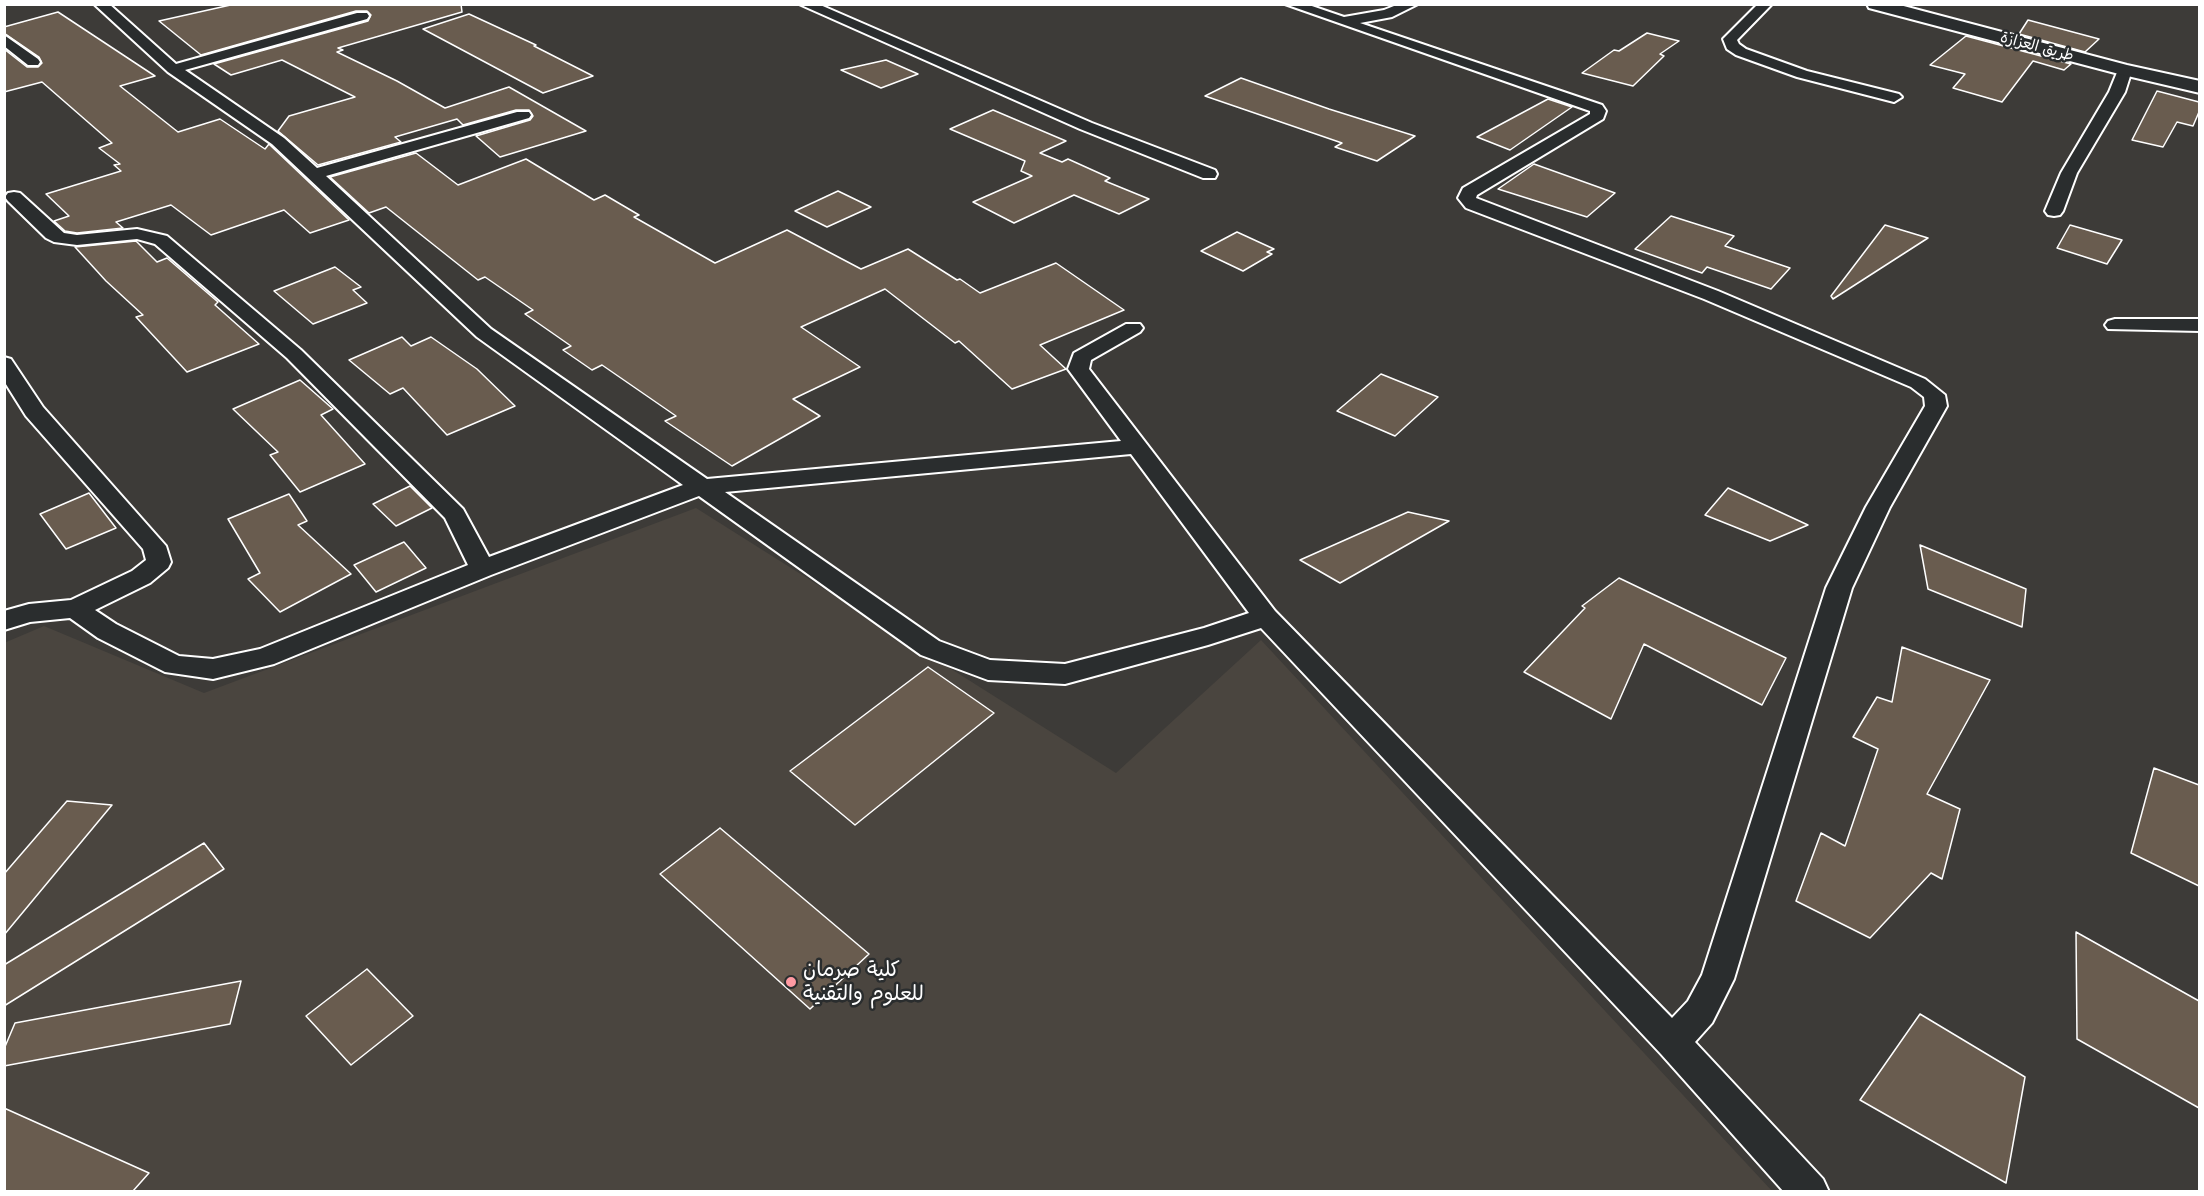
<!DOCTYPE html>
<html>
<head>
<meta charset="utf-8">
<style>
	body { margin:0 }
	#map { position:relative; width:2204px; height:1196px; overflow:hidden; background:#3d3b38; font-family:"Playpen Sans",sans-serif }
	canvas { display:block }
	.frame { position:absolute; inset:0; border:6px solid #fff; pointer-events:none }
</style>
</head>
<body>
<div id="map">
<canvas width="2204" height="1196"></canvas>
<div class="frame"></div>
</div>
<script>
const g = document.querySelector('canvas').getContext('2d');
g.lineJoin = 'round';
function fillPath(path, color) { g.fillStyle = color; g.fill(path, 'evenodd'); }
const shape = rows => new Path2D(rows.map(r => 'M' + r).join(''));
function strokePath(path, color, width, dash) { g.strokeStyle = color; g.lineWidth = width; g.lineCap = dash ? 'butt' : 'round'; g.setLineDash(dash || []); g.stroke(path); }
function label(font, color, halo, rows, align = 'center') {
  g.font = font + ' "Playpen Sans","Playpen Sans Arabic",sans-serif'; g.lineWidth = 5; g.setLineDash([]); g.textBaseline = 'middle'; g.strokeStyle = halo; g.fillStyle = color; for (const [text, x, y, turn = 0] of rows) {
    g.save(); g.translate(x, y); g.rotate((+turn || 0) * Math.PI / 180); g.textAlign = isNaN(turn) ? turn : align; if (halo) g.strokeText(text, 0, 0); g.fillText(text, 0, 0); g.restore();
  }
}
fillPath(shape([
	[696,508,1116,773,1261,640,1772,1191,5,1191,4,643,44,626,204,693]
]), '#4a453f');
const building = shape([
	[235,4,461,4,462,12,338,48,343,50,337,52,397,81,445,108,509,87,586,131,500,157,476,136,530,120,533,116,529,110,516,110,463,125,457,119,395,137,401,142,318,165,278,131,289,116,355,97,282,60,231,75,214,64,368,21,371,15,367,11,356,11,201,55,159,21,235,4],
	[58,12,155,76,120,86,178,132,220,119,265,149,269,144,271,146,349,220,310,233,284,210,211,235,171,205,116,222,123,228,77,233,65,231,54,221,69,216,46,194,121,171,114,165,120,164,99,148,112,143,42,82,4,92,4,49,27,67,38,67,42,63,39,57,4,33,4,27,58,12],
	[469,14,536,45,534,46,593,76,543,93,423,29,469,14],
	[2028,20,2099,39,2085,52,2019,34,2028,20],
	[1647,33,1679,41,1660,54,1664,56,1633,86,1582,73,1614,50,1619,51,1647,33],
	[1966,36,2071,64,2064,70,2033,61,2002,102,1953,88,1965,74,1930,65,1966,36],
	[886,60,918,74,881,88,841,70,886,60],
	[1241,78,1329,109,1415,136,1377,161,1335,147,1342,143,1205,96,1241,78],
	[2157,91,2199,102,2199,112,2193,126,2177,122,2163,147,2132,140,2157,91],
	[1548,99,1572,107,1510,150,1477,137,1548,99],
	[993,110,1066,141,1040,153,1062,162,1068,159,1110,178,1105,181,1149,199,1119,214,1074,195,1014,223,973,202,1032,176,1021,171,1025,161,950,129,993,110],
	[416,153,458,185,526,159,594,200,605,195,639,215,634,217,715,263,787,230,861,269,908,249,957,280,960,279,980,293,1056,263,1124,310,1040,345,1066,369,1012,389,959,341,955,343,885,289,801,327,860,367,793,399,820,416,732,466,665,421,676,416,602,365,592,370,563,350,571,346,525,314,533,310,485,277,478,280,386,207,369,213,330,177,416,153],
	[1534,164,1615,193,1587,217,1498,189,1534,164],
	[838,191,871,207,827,227,795,211,838,191],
	[1671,216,1734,236,1725,246,1790,268,1771,289,1707,267,1702,273,1635,249,1671,216],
	[1885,225,1928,238,1833,299,1831,296,1885,225],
	[2070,225,2122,240,2107,264,2057,248,2070,225],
	[1237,232,1274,249,1267,252,1272,254,1243,271,1201,251,1237,232],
	[136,241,157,262,167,258,218,302,215,305,259,344,187,372,136,317,143,315,106,281,75,247,136,241],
	[335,267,361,287,353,290,367,303,313,324,274,291,335,267],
	[402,337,411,346,431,337,477,369,515,406,447,435,403,388,390,394,349,360,402,337],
	[1381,374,1438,397,1395,436,1337,411,1381,374],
	[300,380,333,409,321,415,365,464,300,492,270,455,278,452,233,409,300,380],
	[410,486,432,508,396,526,373,504,410,486],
	[1728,488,1808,525,1770,541,1705,515,1728,488],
	[89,493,116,528,66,549,40,514,89,493],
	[289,494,307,521,298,525,351,574,280,612,248,579,260,573,228,519,289,494],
	[1408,512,1449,521,1340,583,1300,560,1408,512],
	[404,542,426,568,376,592,354,565,404,542],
	[1920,545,2026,589,2022,627,1928,589,1920,545],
	[1619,578,1786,658,1762,705,1644,644,1611,719,1524,672,1585,608,1582,606,1619,578],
	[1902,647,1990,680,1927,794,1960,809,1942,879,1931,873,1870,938,1796,901,1821,833,1845,846,1878,749,1853,737,1877,697,1892,702,1902,647],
	[928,667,994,713,855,825,790,771,928,667],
	[2154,768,2199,785,2199,886,2131,853,2154,768],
	[67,801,112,805,4,935,4,874,67,801],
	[720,828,869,954,810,1009,660,874,720,828],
	[204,843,224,869,4,1006,4,965,204,843],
	[2076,932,2199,1001,2199,1108,2077,1039,2076,932],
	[367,969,413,1016,351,1065,306,1016,367,969],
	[241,981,230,1024,4,1066,4,1049,15,1023,241,981],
	[1920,1014,2025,1077,2006,1183,1860,1100,1920,1014],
	[4,1108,149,1173,133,1191,4,1191,4,1108]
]);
fillPath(building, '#695c4f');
strokePath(building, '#fff', 1.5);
const minor = shape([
	[94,4,109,4,176,64,357,13,367,13,369,16,367,19,185,70,284,138,317,168,517,112,529,112,531,115,529,118,326,176,491,329,707,479,1121,441,1068,369,1074,353,1126,324,1140,324,1143,328,1140,332,1091,360,1089,369,1275,611,1672,1018,1688,1001,1702,975,1826,588,1866,507,1925,406,1924,397,1911,387,1704,299,1466,208,1458,198,1463,188,1590,114,1590,111,1285,4,1306,4,1344,17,1384,10,1399,4,1418,4,1392,17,1360,23,1602,105,1606,111,1603,119,1477,195,1476,198,1718,291,1925,379,1945,395,1947,406,1890,507,1852,588,1734,979,1712,1023,1695,1042,1823,1179,1829,1192,1784,1192,1661,1054,1261,628,1208,645,1065,684,988,680,921,655,699,496,491,575,274,664,213,679,165,672,98,638,70,618,30,622,4,630,4,611,29,604,71,600,132,571,146,560,143,549,26,416,4,381,4,357,11,359,43,407,166,546,171,562,168,568,150,583,95,610,116,624,179,656,213,659,260,649,468,565,445,518,287,358,155,244,137,239,77,245,54,242,46,238,8,201,5,197,8,193,14,192,20,193,64,233,77,235,137,229,167,236,301,350,463,509,489,557,683,485,477,337,272,144,168,72,94,4],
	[1131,454,1249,613,1204,628,1065,664,990,660,939,641,725,492,1131,454],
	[799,4,818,4,1092,123,1215,170,1217,174,1215,178,1203,178,1080,129,799,4],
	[1758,4,1772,4,1737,40,1739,44,1746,49,1807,71,1899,94,1902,97,1894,102,1797,77,1736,55,1727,49,1723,39,1758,4],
	[4,35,38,59,40,62,38,65,28,65,4,46,4,35],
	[2125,66,2132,70,2125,92,2077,173,2063,211,2060,215,2054,216,2048,215,2045,211,2061,173,2109,92,2118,70,2125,66],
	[2115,319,2200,319,2200,331,2108,329,2105,325,2108,321,2115,319]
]);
const tertiary = shape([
	[1867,4,1896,4,2127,65,2200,81,2200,93,2119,74,1869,8,1867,4]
]);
strokePath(minor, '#fff', 4);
strokePath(tertiary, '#fff', 4);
fillPath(minor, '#2a2d2e');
fillPath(tertiary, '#2a2d2e');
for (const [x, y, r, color] of [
	[791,982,6,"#ff9aa2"]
]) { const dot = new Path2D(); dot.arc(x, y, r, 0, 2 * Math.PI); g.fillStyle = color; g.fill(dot); strokePath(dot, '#2a2d2e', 2); }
label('15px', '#fff', '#2a2d2e', [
	["طريق العزازة",2037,47,15]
]);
label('21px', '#fff', '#2a2d2e', [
	["كلية صرمان",803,970],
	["للعلوم والتقنية",803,994]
], 'left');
</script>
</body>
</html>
